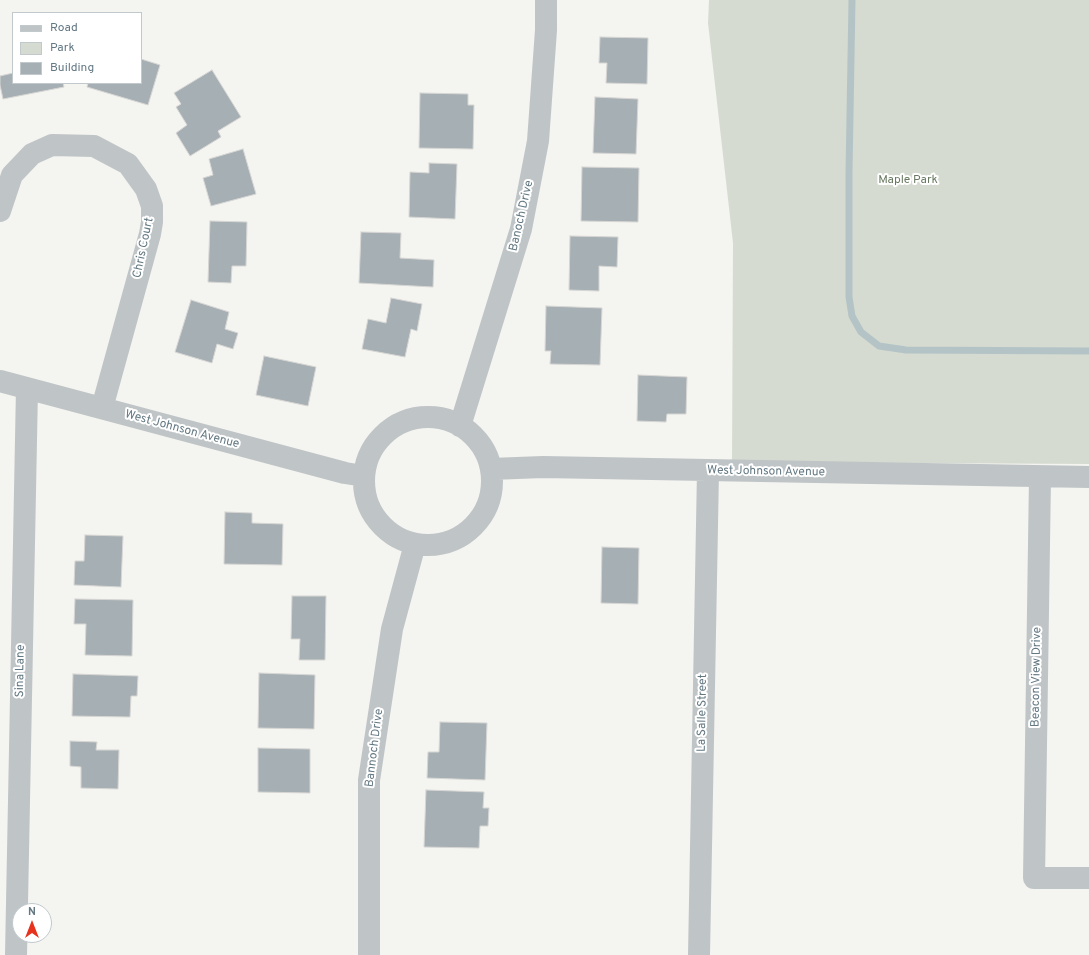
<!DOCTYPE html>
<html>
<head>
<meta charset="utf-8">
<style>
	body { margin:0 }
	#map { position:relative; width:1089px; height:955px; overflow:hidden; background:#f4f4f0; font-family:Overpass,sans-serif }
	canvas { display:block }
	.legend { position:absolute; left:12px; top:12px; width:130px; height:72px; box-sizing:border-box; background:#fff; border:1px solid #c1c9cd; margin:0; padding:5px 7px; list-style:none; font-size:12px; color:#637882 }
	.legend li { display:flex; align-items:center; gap:8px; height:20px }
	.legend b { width:20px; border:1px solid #c1c9cd }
	.north { position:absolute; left:12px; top:903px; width:40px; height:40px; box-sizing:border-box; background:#fff; border:1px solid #c1c9cd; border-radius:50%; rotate:0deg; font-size:11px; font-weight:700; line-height:16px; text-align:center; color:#637882 }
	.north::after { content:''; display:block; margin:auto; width:14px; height:18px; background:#e7331e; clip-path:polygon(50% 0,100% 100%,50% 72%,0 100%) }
</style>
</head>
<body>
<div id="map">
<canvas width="1089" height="955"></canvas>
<ul class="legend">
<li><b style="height:5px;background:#bfc4c6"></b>Road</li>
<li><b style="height:11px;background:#d6dbd1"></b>Park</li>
<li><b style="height:11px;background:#a6b0b4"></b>Building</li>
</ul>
<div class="north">N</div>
</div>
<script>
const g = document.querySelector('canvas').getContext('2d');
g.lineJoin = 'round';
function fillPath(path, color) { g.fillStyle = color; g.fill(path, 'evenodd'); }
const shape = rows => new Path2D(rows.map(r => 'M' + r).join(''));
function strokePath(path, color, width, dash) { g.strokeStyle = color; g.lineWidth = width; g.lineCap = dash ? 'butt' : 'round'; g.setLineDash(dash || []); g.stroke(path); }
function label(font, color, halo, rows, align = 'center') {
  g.font = font + ' Overpass,sans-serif'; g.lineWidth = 4; g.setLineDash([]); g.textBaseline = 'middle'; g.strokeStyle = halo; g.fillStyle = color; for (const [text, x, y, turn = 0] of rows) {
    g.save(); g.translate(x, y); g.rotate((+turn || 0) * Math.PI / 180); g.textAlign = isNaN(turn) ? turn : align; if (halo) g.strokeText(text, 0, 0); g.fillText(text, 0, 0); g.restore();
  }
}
fillPath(shape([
	[709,0,1089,0,1089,464,732,462,733,243,708,23]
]), '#d6dbd1');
strokePath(shape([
	[852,0,849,173,849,297,852,316,861,332,879,346,906,350,1089,351]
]), '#b4c4c6', 7);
const building = shape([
	[600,37,648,38,647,84,606,83,607,63,599,63,600,37],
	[141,59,160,65,148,105,87,87,88,83,141,83,141,59],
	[212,70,241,117,218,131,221,137,190,156,176,133,187,125,176,107,181,104,174,93,212,70],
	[13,73,13,83,63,83,64,87,3,99,0,85,0,76,13,73],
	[420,93,468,94,468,105,474,105,473,149,419,148,420,93],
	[595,97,638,99,636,154,593,153,595,97],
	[243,149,256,194,211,206,203,178,213,175,209,159,243,149],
	[429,163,457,164,455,219,409,217,410,172,429,173,429,163],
	[582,167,639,168,638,222,581,221,582,167],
	[210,221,247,222,246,266,232,266,231,283,208,282,210,221],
	[361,232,401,233,400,258,434,260,433,287,359,283,361,232],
	[570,236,618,237,617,267,599,266,599,291,569,290,570,236],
	[391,298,422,304,417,331,411,329,405,357,362,349,368,319,386,323,391,298],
	[191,300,229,312,225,329,238,333,233,349,217,344,212,363,175,352,191,300],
	[546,306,602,308,600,365,550,364,551,351,545,351,546,306],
	[264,356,316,367,308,406,256,395,264,356],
	[638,375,687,377,686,414,667,414,666,422,637,421,638,375],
	[225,512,252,513,252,523,283,524,282,565,224,564,225,512],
	[85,535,123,536,121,587,74,585,75,561,84,561,85,535],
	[602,547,639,548,638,604,601,603,602,547],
	[292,596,326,596,325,660,299,660,300,639,291,639,292,596],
	[75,599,133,600,132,656,85,655,86,624,74,624,75,599],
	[259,673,315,675,314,729,258,728,259,673],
	[73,674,138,676,137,696,131,696,130,717,72,716,73,674],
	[440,722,487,723,485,780,427,778,428,752,439,752,440,722],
	[70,741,97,742,96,750,119,750,118,789,81,788,81,767,70,766,70,741],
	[258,748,310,749,310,793,258,792,258,748],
	[426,790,484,792,483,808,489,808,488,826,480,826,479,848,424,847,426,790]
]);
fillPath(building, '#a6b0b4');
strokePath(building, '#d6d5d3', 1);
strokePath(shape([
	[0,211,12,175,32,154,52,145,94,146,128,164,146,189,152,206,152,222,150,234,102,408],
	[0,381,345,473,364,476],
	'364 481a64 64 0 1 1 128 0a64 64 0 1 1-128 0Z',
	[460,426,521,229,538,141,546,30,546,0],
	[491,469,543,467,1089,477],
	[1040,477,1034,878,1089,878],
	[16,955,27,388],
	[369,955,369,780,392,629,415,544],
	[699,955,708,471]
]), '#bfc4c6', 22);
label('12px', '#697961', '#fff', [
	["Maple Park",908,181]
]);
label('12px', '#637882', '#fff', [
	["Banoch Drive",522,216,-77],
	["Chris Court",144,248,-78],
	["West Johnson Avenue",182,430,15],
	["West Johnson Avenue",766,472,1],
	["Sina Lane",21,671,-89],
	["Beacon View Drive",1037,677,-89],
	["La Salle Street",703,713,-89],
	["Bannoch Drive",375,748,-83]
]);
</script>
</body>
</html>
